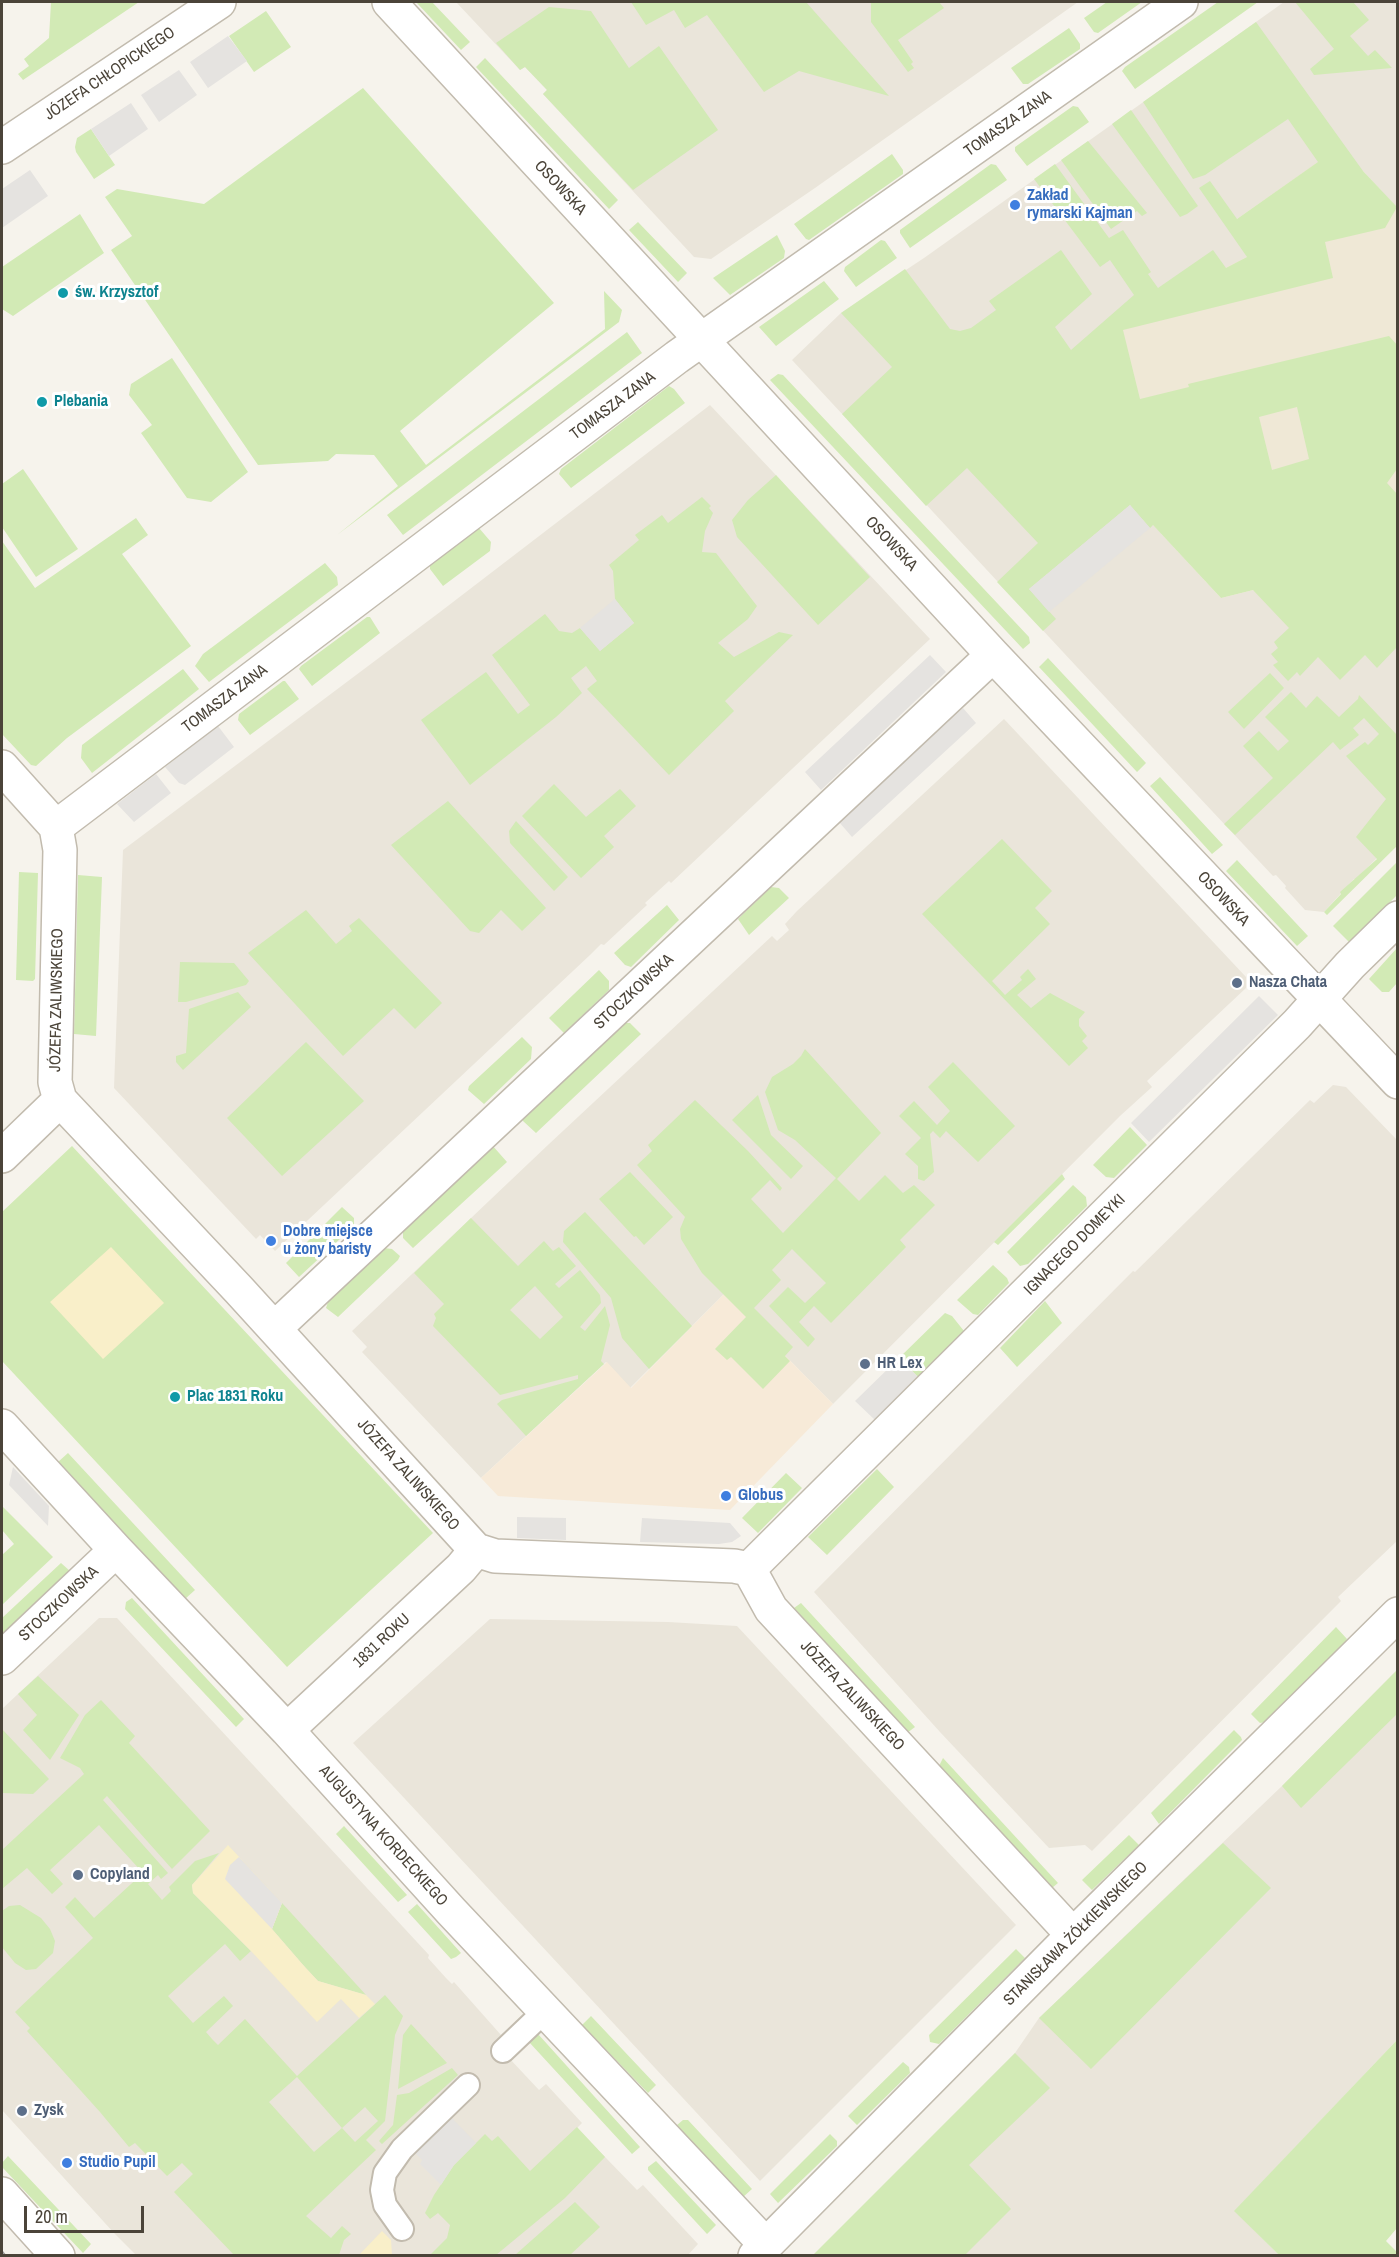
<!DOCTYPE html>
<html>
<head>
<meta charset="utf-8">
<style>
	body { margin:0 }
	#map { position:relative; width:1399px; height:2257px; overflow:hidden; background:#f6f3ec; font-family:"Archivo Narrow",sans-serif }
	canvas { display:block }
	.frame { position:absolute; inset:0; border:3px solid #4b4439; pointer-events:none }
	.scale { position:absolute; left:24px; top:2206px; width:120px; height:27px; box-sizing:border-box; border:3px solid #4b4439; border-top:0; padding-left:8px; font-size:18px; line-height:21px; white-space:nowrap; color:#4b4439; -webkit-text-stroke:4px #fff; paint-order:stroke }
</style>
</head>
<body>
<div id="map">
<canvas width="1399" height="2257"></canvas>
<div class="frame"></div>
<div class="scale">20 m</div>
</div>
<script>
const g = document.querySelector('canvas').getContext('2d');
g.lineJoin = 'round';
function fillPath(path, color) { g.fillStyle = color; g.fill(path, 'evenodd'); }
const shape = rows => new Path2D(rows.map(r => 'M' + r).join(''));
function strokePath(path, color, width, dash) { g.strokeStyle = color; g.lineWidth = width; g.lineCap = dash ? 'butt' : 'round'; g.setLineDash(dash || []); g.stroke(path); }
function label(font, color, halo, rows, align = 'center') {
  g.font = font + ' "Archivo Narrow",sans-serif'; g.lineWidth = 6; g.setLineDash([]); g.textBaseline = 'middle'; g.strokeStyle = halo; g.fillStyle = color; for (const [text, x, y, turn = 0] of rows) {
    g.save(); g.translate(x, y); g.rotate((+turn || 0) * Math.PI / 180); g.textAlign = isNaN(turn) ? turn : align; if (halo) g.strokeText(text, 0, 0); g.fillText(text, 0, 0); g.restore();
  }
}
fillPath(shape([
	[456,2,1078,2,815,188,711,259,694,257,543,94,547,90,525,67,520,70],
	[1284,2,1397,2,1397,208,1363,171,1322,160,1237,219,1247,257,1026,388,1221,598,1253,590,1397,622,1397,838,1355,880,1354,879,1324,912,1305,910,1285,888,1286,886,1276,875,1273,876,1076,666,792,360,841,313,924,258],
	[710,405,930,639,671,883,669,881,645,903,647,905,604,945,601,944,590,955,275,1251,260,1235,256,1239,114,1088,123,850,440,612],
	[1004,719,1246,977,1246,988,1147,1081,1152,1087,1120,1116,833,1404,724,1294,630,1388,606,1362,481,1478,362,1352,367,1347,352,1331,549,1144,772,936,777,941,789,930,785,924,797,911],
	[1333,1085,1346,1087,1397,1140,1397,1541,1338,1597,1341,1601,1092,1851,1085,1845,1049,1848,940,1732,814,1592,1133,1271,1135,1272,1310,1100,1314,1103],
	[99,1618,117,1618,429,1955,428,1958,446,1978,452,1984,454,1982,501,2035,494,2042,539,2090,546,2084,582,2123,577,2128,637,2190,643,2185,698,2244,687,2256,136,2255,114,2233,2,2110,2,1709],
	[490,1619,668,1622,737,1626,1016,1925,760,2181,353,1743],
	[1397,1670,1397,2040,1235,2211,1279,2255,813,2256,1015,2053,1039,2018,1282,1786]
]), '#eae5da');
fillPath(shape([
	[724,1294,833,1404,730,1510,498,1496,481,1478,607,1362,631,1388]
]), '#f7ead8');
fillPath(shape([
	[1322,159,1363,171,1397,208,1397,622,1340,680,1253,590,1221,598,1026,388,1143,308,1247,257,1237,219]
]), '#efe8d6');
fillPath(shape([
	[51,2,139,2,23,80,18,74,29,66,24,59,49,38],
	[416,2,432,2,470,42,461,50],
	[631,2,806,2,889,96,799,71,764,92,707,15,685,28,674,10,646,25],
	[871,2,939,2,944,8,898,40,913,62,911,64,914,68,908,72,871,22],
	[1107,2,1142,2,1098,33,1094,32,1084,18],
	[1218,2,1258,2,1135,89,1122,71,1125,67],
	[1295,2,1353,2,1369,20,1350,36,1368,56,1375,50,1392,68,1314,75,1310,69,1334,49],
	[549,7,591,11,629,68,659,46,718,130,633,190,543,94,547,90,525,67,520,70,496,43],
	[266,11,291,47,254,72,229,36],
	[1256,22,1363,171,1397,207,1385,228,1325,242,1333,278,1123,330,1140,399,1189,387,1188,384,1389,336,1398,346,1397,469,1387,483,1397,494,1397,647,1377,668,1365,655,1340,680,1318,657,1300,676,1297,672,1288,681,1273,665,1278,662,1271,654,1278,648,1274,642,1289,628,1253,590,1221,598,1153,525,1150,528,1130,505,1029,589,1056,619,1043,631,997,582,1038,543,967,468,926,506,842,414,892,367,841,313,905,269,950,329,960,331,971,328,996,310,989,301,1061,250,1092,294,1055,327,1071,350,1134,295,1110,260,1100,267,1034,179,1055,164,1109,238,1123,230,1151,272,1148,274,1158,288,1213,250,1226,268,1247,257,1199,188,1210,181,1237,219,1318,162,1288,119,1205,175,1193,179,1143,102],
	[1297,407,1309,459,1272,470,1259,417],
	[1069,28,1080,44,1080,49,1028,84,1023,84,1011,68],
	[485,58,618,200,609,209,476,67],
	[363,88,554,303,400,431,426,465,605,329,604,291,622,310,619,322,337,535,398,486,374,455,336,454,328,461,258,465,111,250,132,236,105,197,117,189,204,204],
	[1073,106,1078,107,1089,122,1027,166,1015,151,1015,147],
	[1131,110,1198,206,1187,214,1180,217,1112,124],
	[91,129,115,165,94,179,76,152,75,147,77,138],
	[1088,141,1147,213,1142,216,1137,211,1111,229,1061,160],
	[892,154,903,170,903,174,809,240,806,239,794,224],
	[991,164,996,165,1007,180,910,248,900,233,900,230],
	[80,214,104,253,13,316,2,309,2,267],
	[638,222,687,273,678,282,629,230],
	[777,235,785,251,784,258,730,295,713,278],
	[881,240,885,241,897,258,856,287,844,271,845,267],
	[824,281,839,299,776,346,759,327],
	[627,332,642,353,403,535,387,515],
	[172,358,248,472,211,502,187,498,141,433,152,425,129,395,131,384],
	[778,374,783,375,1029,637,1030,643,1023,649,770,380],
	[669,386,674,389,685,403,571,488,559,474,561,469],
	[23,469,78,549,36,577,2,527,2,484],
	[776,475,870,577,818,625,737,537,732,520,748,500],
	[702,497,711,506,709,508,713,513,705,531,702,552,716,553,757,606,748,619,718,643,734,657,779,632,793,635,725,701,734,711,669,775,587,689,597,681,586,666,571,678,582,693,556,717,470,785,421,720,486,672,518,714,530,705,492,655,545,614,559,631,572,633,580,628,600,651,634,623,615,599,613,571,609,565,639,540,635,535,662,515,668,523],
	[136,518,148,535,122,554,191,646,67,738,36,766,31,765,2,734,2,541,35,588],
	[479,528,491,542,490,551,443,586,430,569,430,565],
	[325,563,337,577,338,585,209,682,195,666,203,654],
	[367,617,370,617,380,633,312,686,299,669,301,666],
	[1048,658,1146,763,1137,772,1039,667],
	[183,669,199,689,92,773,81,758,82,745],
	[1270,673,1284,688,1244,729,1228,712],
	[283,681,285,681,299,699,250,735,238,720,239,714],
	[1291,692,1306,708,1317,696,1339,717,1358,699,1359,695,1397,735,1397,846,1327,915,1324,912,1341,894,1340,892,1377,859,1356,837,1386,799,1346,756,1365,742,1368,745,1379,734,1364,718,1353,728,1359,735,1340,750,1333,742,1235,835,1224,824,1273,778,1243,746,1259,731,1278,751,1289,741,1265,717],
	[1160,777,1223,845,1212,854,1150,786],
	[554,784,586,817,620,789,636,806,604,836,614,847,581,878,522,816],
	[448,801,546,908,522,931,501,910,479,933,470,931,391,845],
	[516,821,568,877,554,891,510,843,509,831],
	[1002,839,1052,891,1035,908,1050,924,992,981,1005,995,1022,980,1020,977,1028,969,1036,979,1017,995,1031,1008,1050,993,1085,1012,1079,1019,1079,1026,1087,1036,1082,1041,1088,1048,1069,1066,922,914],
	[1237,860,1308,936,1297,946,1226,871],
	[1397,862,1397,895,1350,943,1333,926],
	[19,872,38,873,35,979,33,981,16,980],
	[78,875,102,877,96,1036,74,1034],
	[771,887,779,888,789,898,749,935,738,919],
	[667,905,679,920,631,967,625,965,614,953],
	[306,910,336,944,352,931,349,926,359,918,442,1003,415,1029,394,1008,343,1056,248,953],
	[1397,948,1397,983,1389,992,1382,992,1369,979],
	[180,962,234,963,249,981,246,985,186,1002,178,1002],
	[599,970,609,981,609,990,564,1033,549,1018],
	[238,992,251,1007,183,1070,176,1062,176,1056,186,1053,189,1009],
	[625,1023,630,1023,641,1034,536,1133,523,1121,523,1118],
	[522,1037,532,1047,531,1059,484,1104,468,1090,469,1086],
	[306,1042,364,1101,282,1176,227,1118],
	[805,1049,881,1133,837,1179,859,1201,885,1175,903,1193,914,1185,935,1205,900,1240,906,1247,831,1323,814,1306,799,1322,815,1339,808,1347,769,1306,788,1287,805,1303,826,1283,792,1249,772,1270,781,1280,754,1308,793,1347,785,1356,790,1361,763,1389,731,1357,727,1360,715,1349,746,1317,702,1273,681,1239,680,1229,685,1217,637,1165,652,1151,648,1145,695,1100,748,1151,782,1188,780,1191,770,1180,751,1199,783,1233,836,1178,795,1140,778,1130,765,1092,772,1077,793,1064,801,1056],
	[953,1062,1015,1126,978,1162,946,1131,940,1138,933,1131,930,1134,934,1172,924,1181,918,1179,918,1166,905,1154,921,1138,899,1116,914,1101,937,1125,950,1111,928,1087],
	[758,1095,771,1135,803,1166,791,1179,732,1120],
	[1130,1127,1147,1145,1114,1178,1106,1177,1093,1165],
	[492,1145,507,1162,413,1248,403,1238,403,1231],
	[72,1146,433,1533,287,1667,2,1361,2,1212],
	[630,1172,673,1217,644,1245,636,1236,634,1237,599,1199],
	[1062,1174,1065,1179,998,1245,994,1242],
	[1073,1185,1086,1197,1087,1206,1028,1264,1020,1266,1007,1252],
	[342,1207,354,1218,354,1226,299,1277,286,1263],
	[585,1212,692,1326,649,1369,622,1338,611,1298,563,1242,564,1231],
	[471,1218,518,1266,544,1241,553,1251,559,1247,576,1266,555,1284,559,1288,580,1270,600,1295,601,1303,580,1327,585,1331,605,1306,610,1325,601,1361,604,1364,526,1436,497,1404,502,1400,578,1379,578,1375,500,1395,433,1326,436,1318,434,1314,444,1304,414,1273],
	[535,1286,563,1317,540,1339,510,1310],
	[384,1248,392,1249,400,1256,398,1260,338,1317,326,1308,328,1302],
	[993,1265,1007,1278,1009,1283,978,1315,973,1314,957,1300],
	[1045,1301,1062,1323,1017,1367,1000,1348],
	[945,1313,952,1316,964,1331,918,1377,899,1358],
	[68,1453,195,1590,185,1599,58,1462],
	[877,1469,894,1487,827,1555,808,1537],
	[786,1473,802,1488,758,1533,742,1518],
	[2,1506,53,1557,2,1605,2,1555,14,1544,2,1530],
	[61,1563,70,1571,2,1635,2,1618],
	[132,1598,244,1719,236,1727,125,1609,126,1602],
	[801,1603,915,1727,907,1733,794,1608],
	[1336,1627,1347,1639,1346,1641,1265,1722,1260,1723,1251,1714],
	[1397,1670,1397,1714,1301,1808,1282,1786],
	[38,1676,79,1715,50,1760,23,1730,37,1715,18,1694],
	[101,1700,135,1736,129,1743,210,1831,172,1869,107,1796,103,1800,168,1873,161,1879,158,1875,148,1884,162,1900,171,1891,169,1887,195,1861,219,1853,192,1885,193,1893,251,1951,240,1961,225,1944,168,1996,193,2023,224,1996,233,2006,206,2032,212,2039,218,2045,245,2019,297,2076,385,1995,403,2016,395,2035,385,2121,366,2140,376,2150,306,2216,331,2238,342,2226,351,2234,344,2240,339,2255,234,2255,174,2192,193,2174,182,2163,167,2176,135,2143,129,2147,100,2112,27,2031,30,2028,15,2012,93,1938,65,1907,75,1897,94,1918,143,1873,99,1825,50,1870,63,1884,52,1894,27,1868,2,1889,2,1850,84,1774,80,1768,60,1758,85,1715],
	[297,2077,342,2128,314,2152,269,2102],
	[365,2107,378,2121,355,2142,342,2128],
	[2,1729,49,1779,33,1794,2,1793],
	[1234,1730,1241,1737,1242,1740,1159,1824,1151,1813],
	[943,1758,1058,1883,1052,1888,939,1766],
	[344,1826,407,1895,398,1902,336,1834],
	[1129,1835,1139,1845,1092,1890,1082,1880],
	[1223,1843,1271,1888,1091,2069,1039,2018],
	[282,1903,366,1995,318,1981,304,1966,272,1929],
	[417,1904,461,1953,456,1957,451,1959,408,1912],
	[20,1905,41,1918,50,1929,55,1941,53,1953,36,1969,26,1970,15,1963,2,1947,2,1911,9,1906],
	[1016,1949,1025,1958,939,2044,930,2042,929,2035],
	[591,2016,656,2085,648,2093,582,2025],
	[411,2024,447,2063,398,2089,403,2035],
	[538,2034,640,2147,632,2154,529,2042],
	[1397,2040,1397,2228,1386,2241,1397,2252,1397,2255,1279,2255,1234,2211],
	[1015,2053,1050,2088,969,2165,1011,2209,965,2255,813,2255],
	[903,2062,909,2067,910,2073,857,2125,848,2116],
	[452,2068,458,2075,382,2144,379,2141,393,2125,397,2095,409,2093],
	[683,2120,688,2120,752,2189,742,2198,677,2125],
	[577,2127,605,2157,565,2198,496,2255,430,2255,447,2238,450,2225,438,2213,430,2219,425,2213,434,2195,454,2165,485,2134,492,2141,498,2136,530,2171],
	[830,2134,837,2141,837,2146,778,2203,770,2194],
	[8,2156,91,2244,83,2253,2,2167,2,2163],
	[656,2161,716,2225,707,2234,648,2170,648,2167],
	[575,2202,600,2227,570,2255,515,2255]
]), '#d2eab5');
fillPath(shape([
	[111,1247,164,1303,103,1359,50,1302],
	[228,1845,282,1903,272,1929,304,1966,318,1981,366,1995,375,2004,359,2018,341,1999,317,2022,251,1951,193,1893,192,1885],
	[382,2231,391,2240,392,2255,359,2255]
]), '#f9efc9');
fillPath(shape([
	[228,36,247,61,208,88,190,62],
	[179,70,197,95,159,122,141,95],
	[131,103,148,129,109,156,91,129],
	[30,170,48,196,2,228,2,189],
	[1130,505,1150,528,1049,612,1029,589],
	[615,599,634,623,600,651,580,628],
	[930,655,946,672,821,790,805,772],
	[963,708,976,723,852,837,839,822],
	[218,726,234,747,185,785,179,783,165,767],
	[156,774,171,793,134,822,117,804],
	[1259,996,1278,1015,1149,1142,1131,1123],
	[899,1358,918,1377,875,1420,855,1401],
	[13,1467,49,1506,48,1526,9,1485],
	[517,1517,566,1518,566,1540,517,1538],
	[642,1518,730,1523,741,1536,732,1542,719,1544,640,1542],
	[239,1857,282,1903,272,1929,225,1879,230,1865],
	[450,2116,476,2143,454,2165,441,2185,420,2164,422,2160,414,2152]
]), '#e5e3e0');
const service = shape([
	[503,2051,545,2011],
	[402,2229,385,2205,382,2190,385,2173,402,2149,468,2085]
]);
const minor = shape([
	[389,2,993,655,1398,1082],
	[2,767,56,827,60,850,55,1082,60,1100,239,1290,476,1550,495,1556,734,1566,749,1569,771,1609,1073,1935],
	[56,827,677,357,1181,2],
	[2,1156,60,1100],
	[275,1328,993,655],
	[2,1426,116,1550,287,1730,451,1911,766,2245],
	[749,1569,1297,1024,1350,965,1398,918],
	[2,1658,116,1550],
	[287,1730,461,1568,476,1550],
	[2,2194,58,2256],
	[755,2256,1073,1935,1398,1614]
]);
const tertiary = shape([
	[2,147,219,2]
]);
strokePath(service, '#c2bbae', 26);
strokePath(minor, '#c2bbae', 36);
strokePath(tertiary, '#c2bbae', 36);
strokePath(service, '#fff', 22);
strokePath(minor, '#fff', 33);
strokePath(tertiary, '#fff', 33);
strokePath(shape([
	[2,2251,6,2256]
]), '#9a9a9a', 1.5);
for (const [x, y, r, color] of [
	[1015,205,6,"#3f7fe0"],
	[63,293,6,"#0f9aa8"],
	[42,402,6,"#0f9aa8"],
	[1237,983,6,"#5c6f8a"],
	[271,1241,6,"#3f7fe0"],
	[865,1364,6,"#5c6f8a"],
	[175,1397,6,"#0f9aa8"],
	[726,1496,6,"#3f7fe0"],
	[78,1875,6,"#5c6f8a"],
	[22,2111,6,"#5c6f8a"],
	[67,2163,6,"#3f7fe0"]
]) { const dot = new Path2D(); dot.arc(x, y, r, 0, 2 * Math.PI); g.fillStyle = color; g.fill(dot); strokePath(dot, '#fff', 2); }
label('16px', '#4b4439', '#fff', [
	["JÓZEFA CHŁOPICKIEGO",110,74,-34],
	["TOMASZA ZANA",1008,124,-35],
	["OSOWSKA",560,188,47],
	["TOMASZA ZANA",613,406,-37],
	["OSOWSKA",891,544,47],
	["TOMASZA ZANA",225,699,-37],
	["OSOWSKA",1223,899,47],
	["STOCZKOWSKA",634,992,-43],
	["JÓZEFA ZALIWSKIEGO",57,1000,-89],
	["IGNACEGO DOMEYKI",1075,1245,-45],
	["JÓZEFA ZALIWSKIEGO",408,1475,48],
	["STOCZKOWSKA",59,1604,-43],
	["1831 ROKU",382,1641,-43],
	["JÓZEFA ZALIWSKIEGO",852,1696,47],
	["AUGUSTYNA KORDECKIEGO",383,1836,48],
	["STANISŁAWA ŻÓŁKIEWSKIEGO",1076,1934,-45]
]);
label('bold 16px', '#366cbe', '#fff', [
	["Zakład",1027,196],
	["rymarski Kajman",1027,214],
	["Dobre miejsce",283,1232],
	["u żony baristy",283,1250],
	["Globus",738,1496],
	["Studio Pupil",79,2163]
], 'left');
label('bold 16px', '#0d838f', '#fff', [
	["św. Krzysztof",75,293],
	["Plebania",54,402],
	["Plac 1831 Roku",187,1397]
], 'left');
label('bold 16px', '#4e5e75', '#fff', [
	["Nasza Chata",1249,983],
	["HR Lex",877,1364],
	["Copyland",90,1875],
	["Zysk",34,2111]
], 'left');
</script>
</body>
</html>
